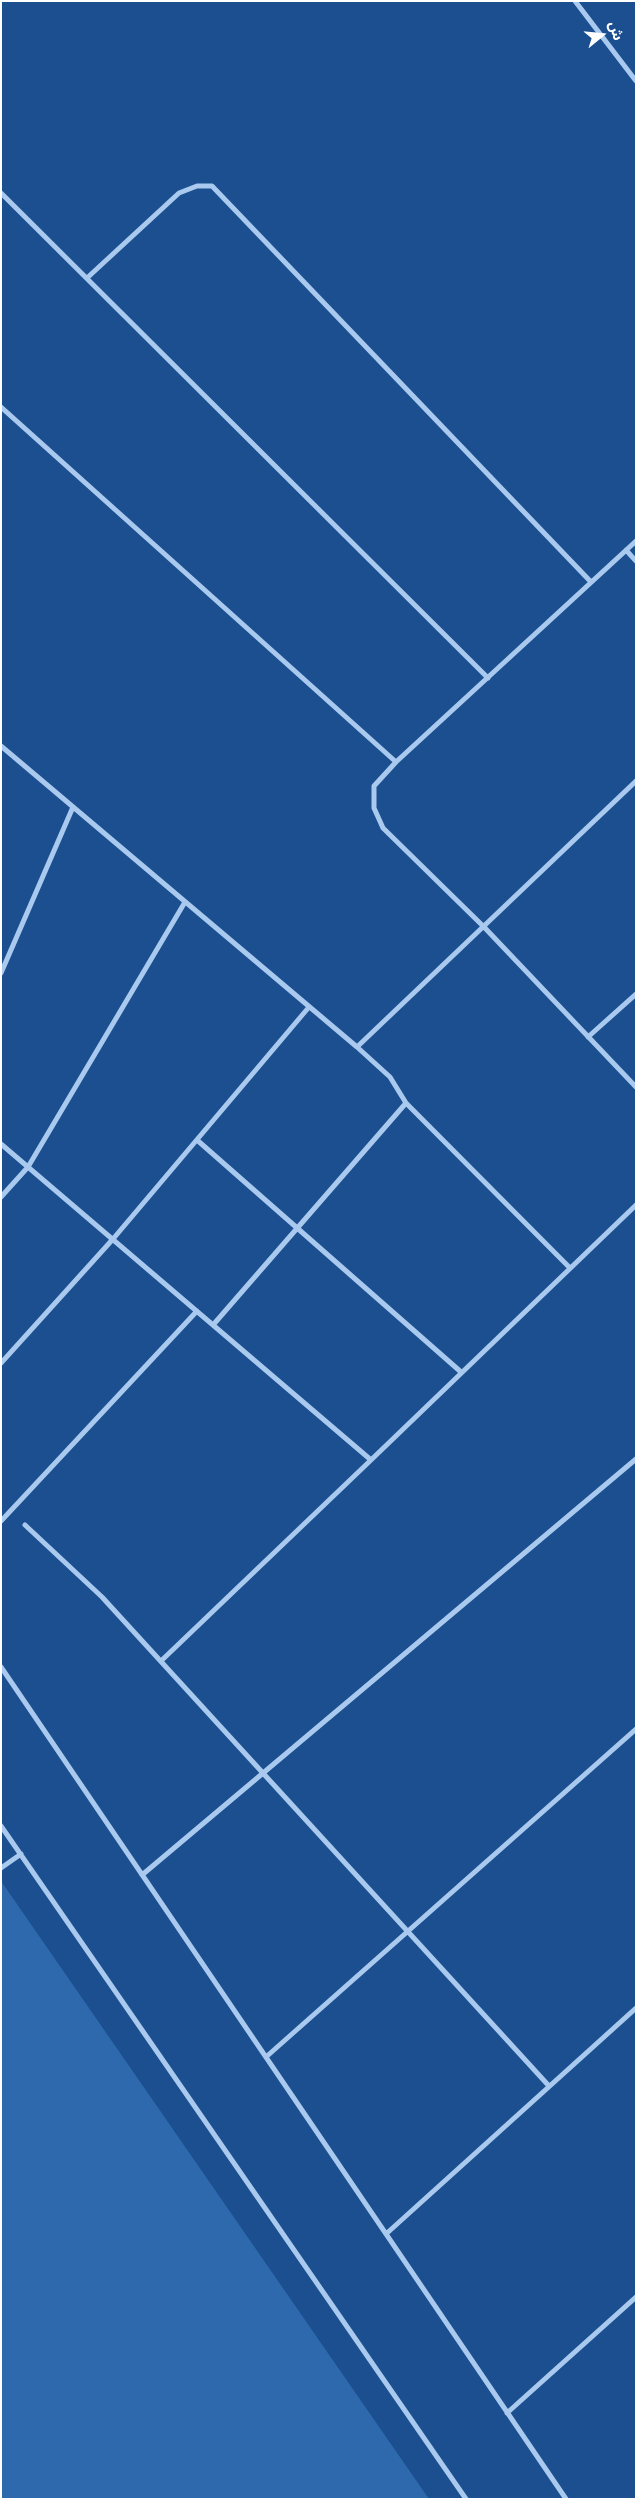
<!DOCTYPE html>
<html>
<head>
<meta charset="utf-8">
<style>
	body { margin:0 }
	#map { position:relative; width:637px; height:2500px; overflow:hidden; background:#1b4f8f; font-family:"Archivo Narrow","Noto Sans Arabic",sans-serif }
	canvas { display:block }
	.frame { position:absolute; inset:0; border:2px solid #fff; pointer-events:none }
	.north { position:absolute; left:577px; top:10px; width:50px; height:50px; -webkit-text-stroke:4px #1b4f8f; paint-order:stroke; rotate:73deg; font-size:14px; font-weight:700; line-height:20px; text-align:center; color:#fff }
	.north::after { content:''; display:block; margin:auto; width:18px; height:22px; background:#fff; clip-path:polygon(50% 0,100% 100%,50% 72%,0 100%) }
</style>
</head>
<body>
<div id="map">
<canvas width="637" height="2500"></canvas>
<div class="frame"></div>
<div class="north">ش</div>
</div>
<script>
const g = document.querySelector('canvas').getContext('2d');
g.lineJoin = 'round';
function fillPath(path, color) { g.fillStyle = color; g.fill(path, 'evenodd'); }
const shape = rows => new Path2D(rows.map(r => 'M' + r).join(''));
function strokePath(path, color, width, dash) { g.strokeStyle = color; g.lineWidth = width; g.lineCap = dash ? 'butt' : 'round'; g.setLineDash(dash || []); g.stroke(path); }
fillPath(shape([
	[1,1881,429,2499,1,2499]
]), '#2e69ad');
strokePath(shape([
	[575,1,636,81],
	[1,193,488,678],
	[87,278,179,193,197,186,212,186,591,582],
	[1,407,396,762],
	[636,541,396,762,374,786,374,808,383,828,484,927,636,1087],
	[626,550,636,561],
	[1,746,357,1047,390,1077,406,1103],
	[1,973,73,807],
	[588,1037,636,994],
	[357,1047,636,781],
	[197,1140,461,1372],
	[1,1144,371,1460,636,1205],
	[1,1197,28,1167,185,902],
	[213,1325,406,1103,570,1268],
	[1,1363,113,1239,309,1007],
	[1,1521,197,1311],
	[25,1525,102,1597,549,2086],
	[161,1661,371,1460],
	[1,1667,566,2499],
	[1,1826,466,2499],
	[1,1868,21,1854],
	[142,1875,636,1459],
	[266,2057,636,1729],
	[386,2234,636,2008],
	[507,2413,636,2297]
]), '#a9c9ee', 5);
</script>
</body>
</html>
